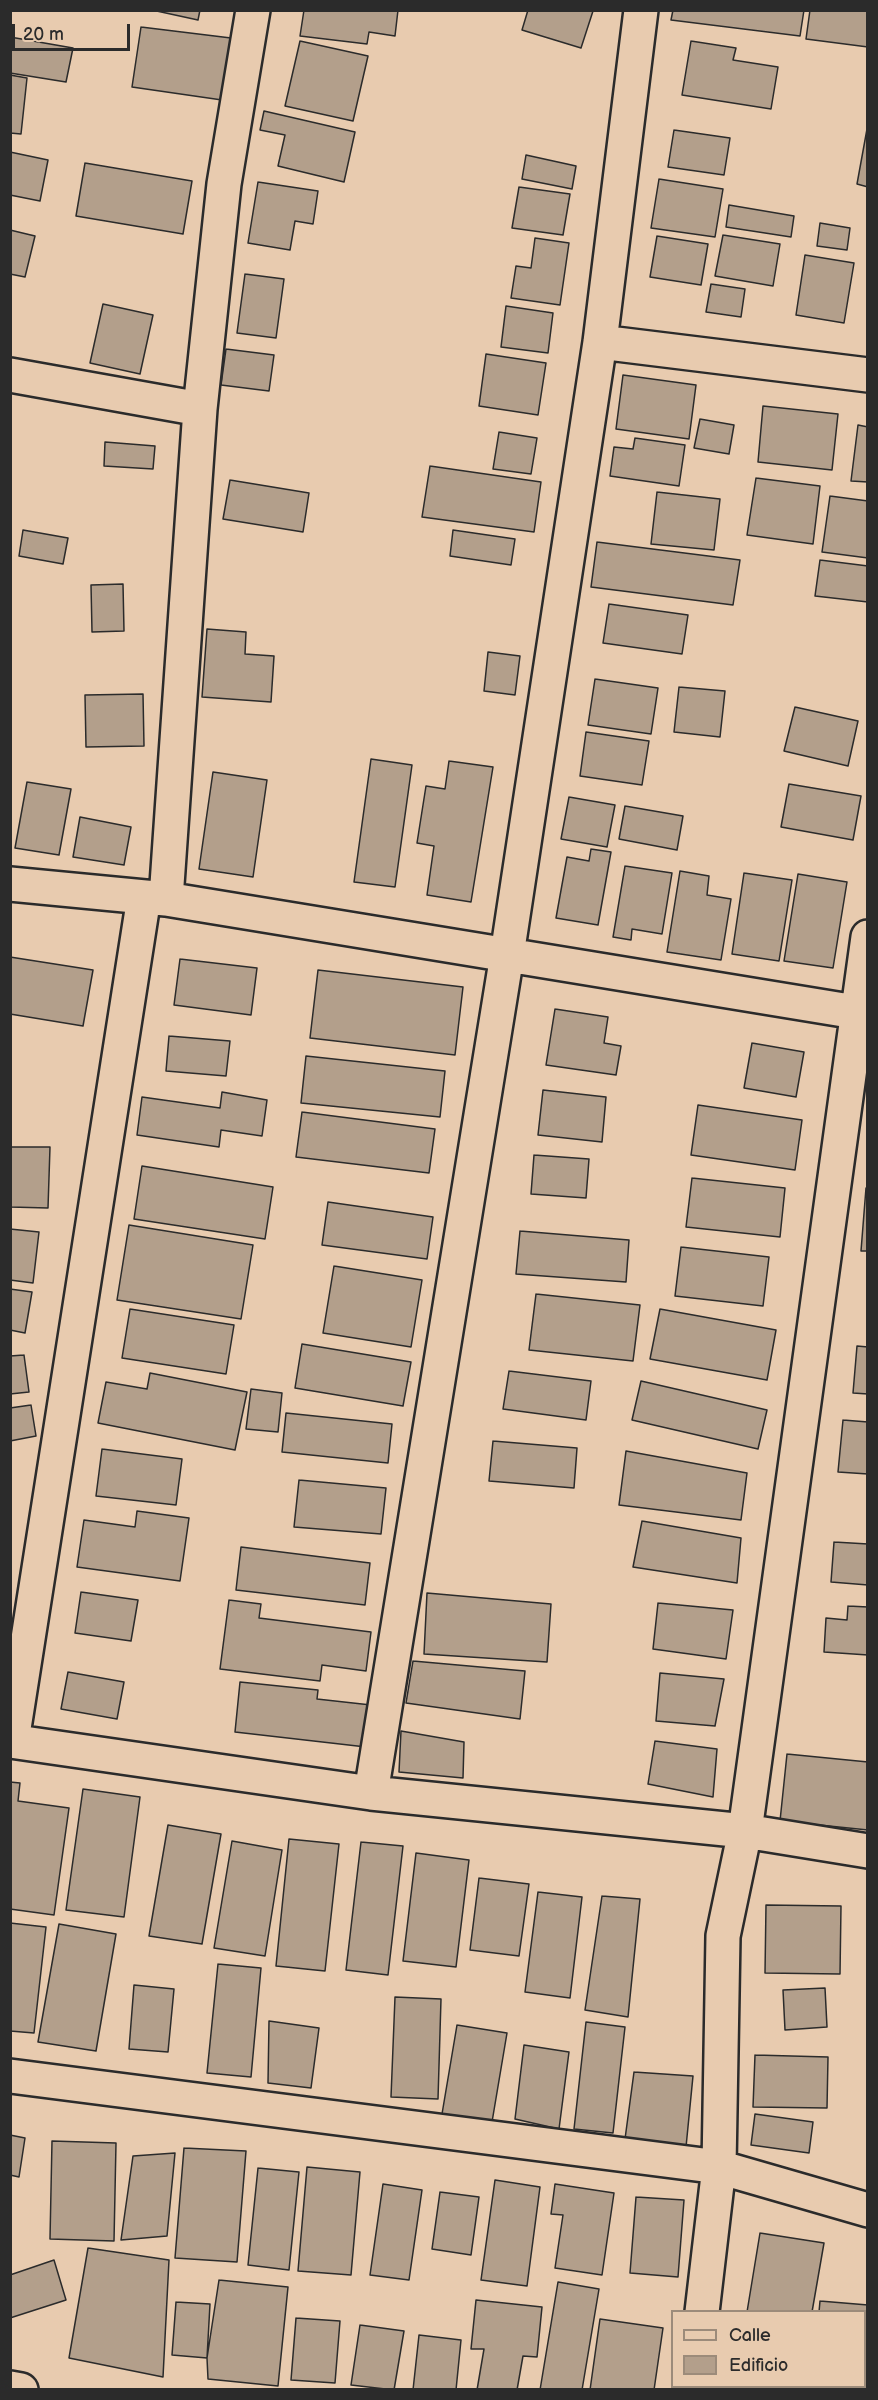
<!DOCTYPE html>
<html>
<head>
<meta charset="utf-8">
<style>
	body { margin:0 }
	#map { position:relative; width:878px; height:2400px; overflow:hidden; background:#e8cbaf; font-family:"Balsamiq Sans",sans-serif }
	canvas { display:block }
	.frame { position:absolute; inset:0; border:12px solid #2b2b2b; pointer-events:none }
	.legend { position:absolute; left:671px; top:2310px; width:195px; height:78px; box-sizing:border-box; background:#e8cbaf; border:2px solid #9c8b7a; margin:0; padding:8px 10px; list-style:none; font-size:18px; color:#2b2b2b }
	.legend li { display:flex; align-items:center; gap:12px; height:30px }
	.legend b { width:30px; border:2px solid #9c8b7a }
	.scale { position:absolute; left:12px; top:24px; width:118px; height:27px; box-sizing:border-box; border:3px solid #2b2b2b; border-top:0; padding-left:8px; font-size:18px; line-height:21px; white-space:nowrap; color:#2b2b2b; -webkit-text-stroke:4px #e8cbaf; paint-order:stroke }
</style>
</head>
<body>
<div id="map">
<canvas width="878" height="2400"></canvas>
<div class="frame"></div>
<ul class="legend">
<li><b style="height:8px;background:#e8cbaf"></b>Calle</li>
<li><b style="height:16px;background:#b39f8b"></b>Edificio</li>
</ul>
<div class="scale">20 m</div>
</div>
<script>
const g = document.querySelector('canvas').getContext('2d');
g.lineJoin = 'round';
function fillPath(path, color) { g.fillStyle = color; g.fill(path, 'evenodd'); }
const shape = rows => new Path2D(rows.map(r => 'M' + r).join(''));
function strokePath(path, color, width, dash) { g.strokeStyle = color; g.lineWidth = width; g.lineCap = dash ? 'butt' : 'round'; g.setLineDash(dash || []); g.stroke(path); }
const building = shape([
	[152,10,200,10,198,20,152,10],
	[304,10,398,10,395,36,369,32,367,44,300,36,304,10],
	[528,10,593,11,581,48,522,30,528,10],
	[673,10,804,10,800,36,671,20,673,10],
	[810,10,868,10,868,47,806,39,810,10],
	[141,27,231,38,222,100,132,87,141,27],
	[10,37,73,48,66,82,10,73,10,37],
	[300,41,368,56,353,121,285,106,300,41],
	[691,41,736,48,733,60,778,67,771,109,682,95,691,41],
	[10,75,27,78,21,134,10,133,10,75],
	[264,111,355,132,344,182,278,166,285,135,260,130,264,111],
	[867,129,868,129,868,187,857,184,867,129],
	[674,130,730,138,724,175,668,167,674,130],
	[10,152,48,160,40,201,10,195,10,152],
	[526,155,576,166,572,189,522,179,526,155],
	[85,163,192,181,183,234,76,216,85,163],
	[659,179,723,189,715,237,651,228,659,179],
	[258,182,318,191,313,224,295,221,290,250,248,243,258,182],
	[519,187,570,194,563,235,512,228,519,187],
	[729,205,794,216,791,237,726,227,729,205],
	[820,223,850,228,847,250,817,246,820,223],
	[10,230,35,236,25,277,10,274,10,230],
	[723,235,780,244,773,286,715,276,723,235],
	[657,236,708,244,701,285,650,277,657,236],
	[535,238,569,243,560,305,511,298,516,266,531,268,535,238],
	[805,255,854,263,844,323,796,315,805,255],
	[245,274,284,279,276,338,237,333,245,274],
	[711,284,745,289,741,317,706,312,711,284],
	[103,304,153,315,140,374,90,363,103,304],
	[506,306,553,313,548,353,501,347,506,306],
	[226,349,274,355,269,391,221,385,226,349],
	[486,354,546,363,538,415,479,406,486,354],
	[623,375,696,385,689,439,616,429,623,375],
	[763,406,838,414,832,470,758,462,763,406],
	[700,419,734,425,729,454,694,448,700,419],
	[858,425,868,427,868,482,851,481,858,425],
	[499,432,537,438,531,474,493,469,499,432],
	[635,438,685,445,679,486,610,476,614,447,633,449,635,438],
	[105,442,155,446,153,469,104,466,105,442],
	[430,466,541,482,534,532,422,517,430,466],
	[756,478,820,486,813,544,747,535,756,478],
	[230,480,309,493,303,532,223,519,230,480],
	[657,492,720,499,714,550,651,544,657,492],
	[830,496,868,501,868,558,822,552,830,496],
	[23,530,68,538,63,564,19,556,23,530],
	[453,530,515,539,511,565,450,556,453,530],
	[597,542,740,560,733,605,591,587,597,542],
	[820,560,868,566,868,602,815,596,820,560],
	[123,584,124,631,92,632,91,585,123,584],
	[609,604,688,615,682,654,603,643,609,604],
	[207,629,246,632,245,654,274,656,271,702,202,697,207,629],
	[488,652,520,656,515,695,484,691,488,652],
	[595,679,658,688,651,734,588,725,595,679],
	[679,687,725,691,720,737,674,732,679,687],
	[143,694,144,746,86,747,85,695,143,694],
	[795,707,858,721,848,766,784,751,795,707],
	[586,732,649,741,642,785,580,776,586,732],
	[371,759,412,765,395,887,354,882,371,759],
	[449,761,493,767,471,902,427,895,434,846,417,843,426,786,445,789,449,761],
	[213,772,267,780,253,877,199,869,213,772],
	[27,782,71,789,59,855,15,848,27,782],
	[789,784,861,796,853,840,781,827,789,784],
	[569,797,615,805,607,847,561,839,569,797],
	[625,806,683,816,677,850,619,839,625,806],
	[80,817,131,827,124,865,73,857,80,817],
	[591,849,611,852,598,925,556,918,567,857,589,861,591,849],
	[625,866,672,873,662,934,632,929,631,940,613,937,625,866],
	[680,871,709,876,707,895,731,899,721,960,667,952,680,871],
	[744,873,792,880,779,961,732,954,744,873],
	[798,874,847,882,833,968,784,961,798,874],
	[10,957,93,970,83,1026,10,1014,10,957],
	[180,959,257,968,251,1015,174,1005,180,959],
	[318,970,463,987,455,1055,310,1038,318,970],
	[555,1009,608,1017,604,1043,621,1046,616,1075,546,1065,555,1009],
	[169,1036,230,1041,226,1076,166,1071,169,1036],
	[752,1043,804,1052,796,1097,744,1088,752,1043],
	[306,1056,445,1071,440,1117,301,1103,306,1056],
	[543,1090,606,1097,602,1142,538,1135,543,1090],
	[222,1092,267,1100,262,1136,221,1130,219,1147,137,1135,142,1097,220,1108,222,1092],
	[698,1105,802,1120,795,1170,691,1155,698,1105],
	[302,1112,435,1129,429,1173,296,1157,302,1112],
	[10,1147,50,1147,48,1208,10,1207,10,1147],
	[534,1155,589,1159,586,1198,531,1194,534,1155],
	[142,1166,273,1187,265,1239,134,1219,142,1166],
	[692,1178,785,1188,780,1237,686,1227,692,1178],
	[866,1188,868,1188,868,1251,861,1251,866,1188],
	[328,1202,433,1217,427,1259,322,1245,328,1202],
	[129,1225,253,1245,241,1319,117,1300,129,1225],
	[10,1229,39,1232,33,1283,10,1280,10,1229],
	[520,1231,629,1240,626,1282,516,1274,520,1231],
	[681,1247,769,1257,763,1306,675,1296,681,1247],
	[334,1266,422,1280,411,1347,323,1333,334,1266],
	[10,1289,32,1292,25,1333,10,1330,10,1289],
	[536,1294,640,1305,633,1361,529,1350,536,1294],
	[130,1309,234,1325,226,1374,122,1358,130,1309],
	[660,1309,776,1330,767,1380,650,1359,660,1309],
	[302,1344,411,1362,403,1406,295,1388,302,1344],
	[857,1346,868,1347,868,1394,853,1393,857,1346],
	[24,1355,29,1392,10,1394,10,1356,24,1355],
	[509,1371,591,1381,586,1420,503,1409,509,1371],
	[150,1373,247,1392,235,1450,98,1423,106,1382,147,1389,150,1373],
	[641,1381,767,1410,758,1449,632,1420,641,1381],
	[251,1389,282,1393,278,1432,246,1429,251,1389],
	[31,1405,36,1436,10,1441,10,1408,31,1405],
	[286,1413,392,1424,388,1463,282,1452,286,1413],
	[843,1420,868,1422,868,1474,838,1472,843,1420],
	[493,1441,577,1448,574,1488,489,1481,493,1441],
	[102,1449,182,1459,176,1505,96,1496,102,1449],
	[626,1451,747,1473,741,1520,619,1505,626,1451],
	[299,1480,386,1488,381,1534,294,1527,299,1480],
	[137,1511,189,1518,180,1581,77,1567,84,1520,135,1527,137,1511],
	[642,1521,741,1538,737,1583,633,1567,642,1521],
	[834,1542,868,1544,868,1585,831,1582,834,1542],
	[241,1547,370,1563,365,1605,236,1590,241,1547],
	[81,1592,138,1600,131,1641,75,1633,81,1592],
	[427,1593,551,1604,547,1662,424,1654,427,1593],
	[229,1600,261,1604,259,1618,371,1632,366,1671,322,1665,320,1681,220,1669,229,1600],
	[658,1603,733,1610,726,1659,653,1649,658,1603],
	[848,1606,868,1607,868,1655,824,1652,826,1618,847,1620,848,1606],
	[413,1661,525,1671,520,1719,406,1703,413,1661],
	[68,1672,124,1682,117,1719,61,1709,68,1672],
	[660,1673,724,1679,715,1726,656,1721,660,1673],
	[240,1682,318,1690,317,1699,371,1705,366,1747,235,1732,240,1682],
	[401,1731,464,1742,463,1778,399,1772,401,1731],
	[655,1741,717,1749,713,1797,648,1784,655,1741],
	[787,1754,868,1762,868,1830,780,1821,787,1754],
	[10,1782,20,1783,18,1801,69,1808,54,1915,10,1909,10,1782],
	[83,1789,140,1797,124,1917,66,1910,83,1789],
	[168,1825,221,1834,202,1944,149,1936,168,1825],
	[289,1839,339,1844,325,1971,276,1966,289,1839],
	[232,1841,282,1850,265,1956,214,1948,232,1841],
	[361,1842,403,1846,388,1975,346,1970,361,1842],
	[416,1853,469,1860,456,1967,403,1961,416,1853],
	[479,1878,529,1884,519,1956,470,1950,479,1878],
	[538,1892,582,1897,570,1998,525,1992,538,1892],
	[602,1896,640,1899,628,2017,585,2010,602,1896],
	[766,1905,841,1906,840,1974,765,1973,766,1905],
	[10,1923,46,1927,34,2033,10,2031,10,1923],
	[59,1924,116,1934,96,2051,38,2042,59,1924],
	[218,1964,261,1968,251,2077,207,2073,218,1964],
	[134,1985,174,1989,168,2052,129,2049,134,1985],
	[825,1988,827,2027,785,2030,783,1990,825,1988],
	[395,1997,441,1999,438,2099,391,2097,395,1997],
	[269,2021,319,2028,311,2088,268,2083,269,2021],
	[586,2022,625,2027,613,2133,574,2129,586,2022],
	[457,2025,507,2033,492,2122,442,2114,457,2025],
	[524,2045,569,2052,559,2129,515,2119,524,2045],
	[755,2055,828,2057,827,2108,753,2107,755,2055],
	[634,2072,693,2076,686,2147,625,2139,634,2072],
	[755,2114,813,2122,809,2153,751,2145,755,2114],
	[10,2135,25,2138,19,2177,10,2175,10,2135],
	[52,2141,116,2143,114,2241,50,2239,52,2141],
	[184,2148,246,2151,237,2262,175,2258,184,2148],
	[175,2153,167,2236,121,2240,133,2156,175,2153],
	[307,2167,360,2172,351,2275,298,2271,307,2167],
	[258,2168,299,2172,289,2270,248,2265,258,2168],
	[495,2180,540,2187,527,2286,481,2280,495,2180],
	[383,2184,422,2190,409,2280,370,2275,383,2184],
	[555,2184,614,2193,602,2275,555,2268,563,2215,551,2214,555,2184],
	[440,2192,479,2197,471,2255,432,2249,440,2192],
	[636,2197,684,2200,678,2277,630,2273,636,2197],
	[760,2233,824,2243,812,2312,747,2312,760,2233],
	[88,2248,169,2260,163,2377,69,2358,88,2248],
	[54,2260,66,2300,10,2318,10,2275,54,2260],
	[219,2280,288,2287,278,2386,208,2379,207,2358,219,2280],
	[558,2282,599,2289,582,2390,540,2390,558,2282],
	[476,2300,542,2307,537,2357,523,2356,517,2390,477,2390,484,2349,471,2349,476,2300],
	[820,2301,868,2305,868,2390,811,2390,811,2386,864,2386,864,2312,819,2312,820,2301],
	[176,2302,210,2304,207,2358,172,2355,176,2302],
	[296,2318,340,2321,335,2383,291,2380,296,2318],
	[600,2319,663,2328,654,2390,590,2390,600,2319],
	[360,2325,404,2331,394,2390,351,2385,360,2325],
	[419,2335,461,2340,456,2390,413,2390,419,2335]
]);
fillPath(building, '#b39f8b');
strokePath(building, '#2b2b2b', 1.5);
const minor = shape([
	[600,342,868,375],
	[10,375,200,409],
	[10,884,166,899,868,1014],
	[166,899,200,409,224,184,253,10],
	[10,1741,371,1793,745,1831,868,1851],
	[12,1741,144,897],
	[371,1793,507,955,600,342,641,10],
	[10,2076,719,2167,868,2210],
	[702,2312,719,2167,723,1936,745,1831,868,937],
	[10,2388,21,2390],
	[693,2390,693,2386]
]);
strokePath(minor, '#2b2b2b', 38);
strokePath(minor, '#e8cbaf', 33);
</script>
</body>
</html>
